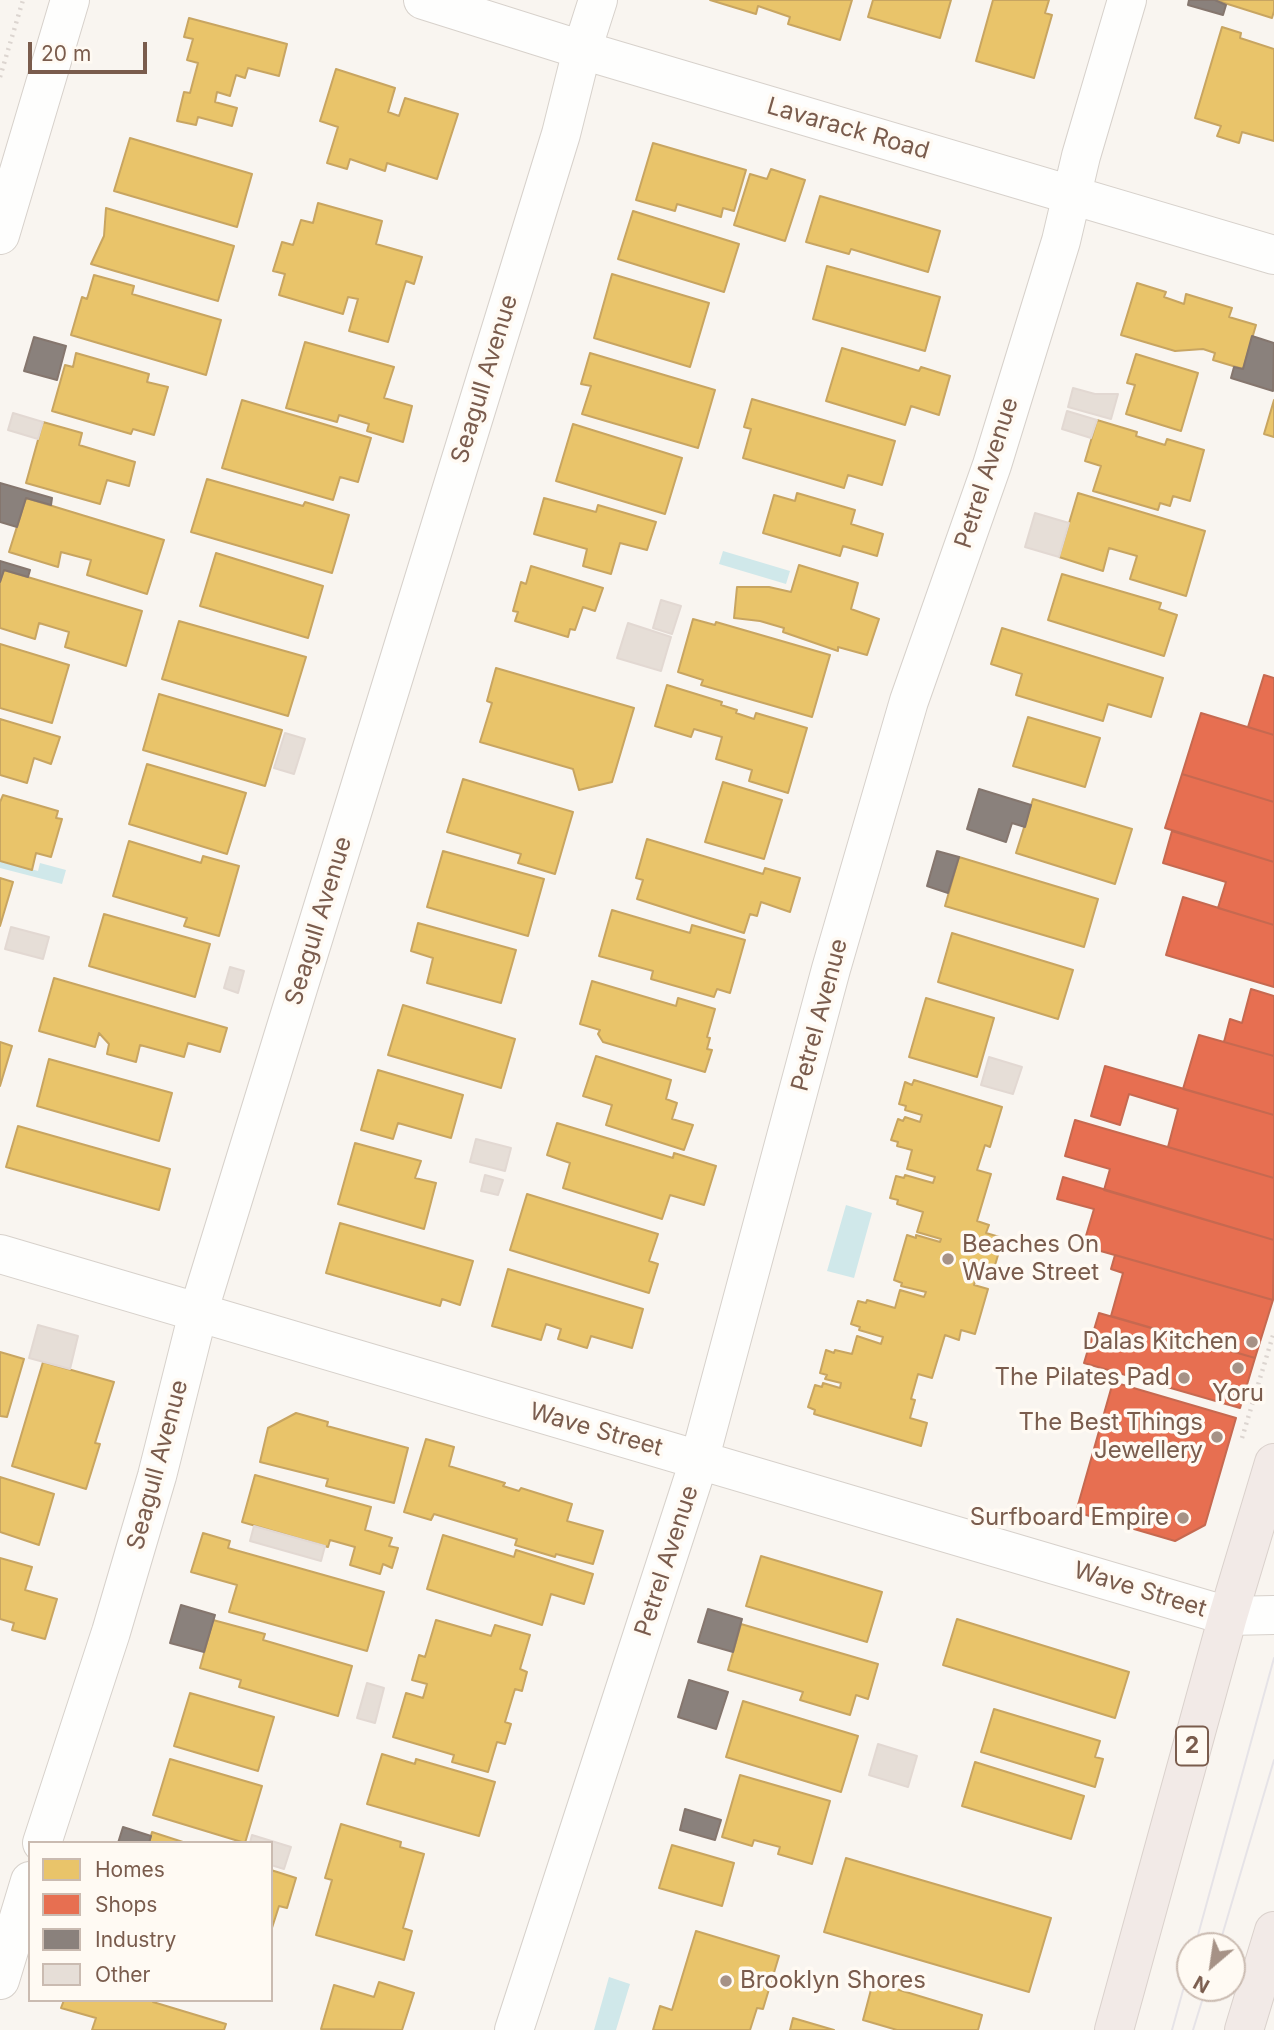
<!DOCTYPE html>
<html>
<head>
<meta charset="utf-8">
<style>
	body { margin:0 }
	#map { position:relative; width:1274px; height:2030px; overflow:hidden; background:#f9f5f0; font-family:Inter,sans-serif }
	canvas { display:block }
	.legend { position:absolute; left:28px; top:1841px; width:245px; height:161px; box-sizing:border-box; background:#fffaf3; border:2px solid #cabbb1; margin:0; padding:9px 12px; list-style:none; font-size:21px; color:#7a5c4d }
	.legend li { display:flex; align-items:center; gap:14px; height:35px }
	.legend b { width:35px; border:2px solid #cabbb1 }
	.north { position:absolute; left:1176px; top:1932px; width:70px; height:70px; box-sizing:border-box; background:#fffaf3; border:2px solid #cabbb1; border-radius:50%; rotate:209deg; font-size:19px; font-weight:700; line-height:28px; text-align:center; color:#7a5c4d }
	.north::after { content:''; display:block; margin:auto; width:24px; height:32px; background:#a69286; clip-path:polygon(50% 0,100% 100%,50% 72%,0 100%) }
	.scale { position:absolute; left:28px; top:42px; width:119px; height:32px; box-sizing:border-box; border:4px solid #7a5c4d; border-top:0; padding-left:9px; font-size:21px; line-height:24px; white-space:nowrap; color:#7a5c4d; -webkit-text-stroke:5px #fffaf3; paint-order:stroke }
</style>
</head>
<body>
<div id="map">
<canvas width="1274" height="2030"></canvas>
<ul class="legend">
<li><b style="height:19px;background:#e9c46a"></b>Homes</li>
<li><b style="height:19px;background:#e76f51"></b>Shops</li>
<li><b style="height:19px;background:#8a817c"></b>Industry</li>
<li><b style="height:19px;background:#e6ded7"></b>Other</li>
</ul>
<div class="north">N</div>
<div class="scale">20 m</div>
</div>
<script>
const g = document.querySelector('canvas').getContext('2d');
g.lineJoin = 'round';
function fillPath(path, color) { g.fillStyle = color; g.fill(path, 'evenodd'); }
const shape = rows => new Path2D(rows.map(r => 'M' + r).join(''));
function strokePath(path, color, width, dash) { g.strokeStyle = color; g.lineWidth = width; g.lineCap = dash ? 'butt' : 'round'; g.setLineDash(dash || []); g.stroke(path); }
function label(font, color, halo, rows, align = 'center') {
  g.font = font + ' Inter,sans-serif'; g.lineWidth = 7; g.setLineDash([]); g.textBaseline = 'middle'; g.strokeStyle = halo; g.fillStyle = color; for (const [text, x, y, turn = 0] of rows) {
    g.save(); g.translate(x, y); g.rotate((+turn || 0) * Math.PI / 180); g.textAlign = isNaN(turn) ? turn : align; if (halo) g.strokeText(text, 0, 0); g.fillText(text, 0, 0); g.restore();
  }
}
fillPath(shape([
	[723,551,790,571,786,584,719,564],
	[0,861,38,871,40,863,66,870,62,884,0,868],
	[846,1205,872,1213,854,1278,827,1271],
	[609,1977,630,1984,616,2030,594,2030]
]), '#d0e8ea');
const homes = shape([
	[710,0,852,0,840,40,788,24,790,17,758,6,756,14,710,0],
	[873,0,951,0,940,38,868,17,873,0],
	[993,0,1049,0,1045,13,1052,15,1034,78,976,61,993,0],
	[1215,0,1274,0,1274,11,1272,18,1215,0],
	[189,18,287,44,279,76,248,68,245,78,236,75,230,96,217,92,215,102,237,108,232,126,198,117,196,125,177,121,184,92,190,93,198,63,187,60,193,39,184,37,189,18],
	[1222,27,1241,33,1240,38,1274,49,1274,141,1242,132,1239,143,1217,136,1221,126,1195,118,1222,27],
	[336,69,395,88,388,112,399,116,405,98,458,114,437,179,387,163,385,171,350,159,347,169,327,163,338,127,320,121,336,69],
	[130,138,252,174,237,227,114,191,130,138],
	[653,143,746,170,734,211,723,208,721,217,677,204,675,211,636,200,653,143],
	[771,169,805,180,785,241,734,225,750,174,767,179,771,169],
	[820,196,940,231,928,272,851,249,849,254,806,242,820,196],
	[318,203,382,221,376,244,422,257,414,284,406,281,388,342,349,331,358,299,348,297,343,314,279,295,285,274,273,271,282,242,293,245,301,220,313,223,318,203],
	[106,208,234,246,218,301,91,264,104,236,106,208],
	[633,211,739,244,724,292,618,259,633,211],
	[827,266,940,297,925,351,813,319,827,266],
	[612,274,709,303,690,367,594,338,612,274],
	[94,275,134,286,132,294,221,320,206,375,71,335,82,297,87,299,94,275],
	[1137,283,1166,292,1164,297,1184,304,1186,294,1232,308,1229,317,1256,325,1243,369,1213,360,1215,353,1203,349,1175,351,1121,335,1137,283],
	[305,342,394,367,384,398,412,406,403,442,367,431,369,424,339,415,337,422,286,408,305,342],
	[842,348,919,371,921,367,950,376,939,415,911,406,905,425,826,401,842,348],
	[76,353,149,374,147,382,168,387,154,435,133,429,131,434,52,411,65,365,73,367,76,353],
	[590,353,715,390,698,448,582,414,591,386,581,384,590,353],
	[1136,354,1198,373,1181,431,1126,414,1135,385,1127,383,1136,354],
	[752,399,895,441,882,485,848,475,844,488,743,458,751,429,744,427,752,399],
	[242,400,371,438,358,482,340,477,333,500,222,468,242,400],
	[1274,400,1274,437,1264,434,1274,400],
	[1097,420,1137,432,1136,436,1165,445,1167,439,1204,450,1190,501,1173,496,1170,506,1160,503,1158,510,1093,491,1101,466,1085,461,1097,420],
	[43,422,82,433,79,445,135,462,129,486,107,480,100,504,26,483,43,422],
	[573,424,682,458,665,514,556,481,573,424],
	[207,479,303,506,305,502,349,515,332,573,191,532,207,479],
	[797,493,855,510,851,524,883,534,877,556,843,546,840,556,763,533,774,495,795,501,797,493],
	[1078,493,1205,531,1186,596,1130,579,1137,556,1109,548,1103,571,1059,557,1078,493],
	[26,498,164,540,147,594,87,575,91,560,61,552,58,567,9,552,26,498],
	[544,498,596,512,598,505,656,522,647,550,620,543,611,574,583,566,587,549,534,534,544,498],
	[216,553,323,586,308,638,200,606,216,553],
	[799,565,858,583,851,609,879,619,867,655,838,647,838,651,783,632,784,628,760,621,734,618,737,587,769,587,791,592,799,565],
	[531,566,603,588,595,611,583,607,575,630,570,629,568,637,515,621,518,612,513,611,521,582,526,584,531,566],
	[4,570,142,611,126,666,65,647,69,632,39,623,35,639,0,628,0,582,4,570],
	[1062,574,1161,603,1159,609,1177,615,1164,656,1048,620,1062,574],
	[693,619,715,625,716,622,830,655,812,717,701,685,703,680,678,672,693,619],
	[179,621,306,657,288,716,162,679,179,621],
	[1002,628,1163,678,1151,717,1108,704,1103,721,1016,695,1022,674,991,664,1002,628],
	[0,644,69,665,52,723,0,708,0,644],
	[496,668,634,708,612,782,579,790,573,769,480,742,492,703,487,701,496,668],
	[667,685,722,702,721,705,737,710,736,713,754,719,756,713,807,728,788,793,749,781,752,770,716,759,722,737,694,729,691,737,655,726,667,685],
	[159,694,282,730,265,786,143,750,159,694],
	[1028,717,1100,738,1085,787,1013,766,1028,717],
	[0,719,60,737,51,764,34,758,27,783,0,775,0,719],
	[147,764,246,793,227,854,129,824,147,764],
	[463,779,573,812,555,874,518,863,521,854,447,832,463,779],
	[723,782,782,800,764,859,705,842,723,782],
	[3,795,58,811,56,818,62,819,51,857,36,853,32,870,0,861,0,802,3,795],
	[1033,799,1132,829,1115,884,1016,853,1033,799],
	[647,839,763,874,765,868,800,878,790,912,761,902,757,916,750,914,744,933,637,899,643,880,636,878,647,839],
	[129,841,201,863,203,856,239,866,219,936,184,926,187,918,113,896,129,841],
	[443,851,544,879,528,936,427,907,443,851],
	[959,857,1098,899,1084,947,945,906,959,857],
	[0,878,13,882,0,926,0,878],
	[612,910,690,933,692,925,745,940,730,993,717,989,714,997,651,979,653,971,599,956,612,910],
	[104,914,210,944,195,997,89,966,104,914],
	[418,923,516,950,501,1003,427,983,433,958,411,951,418,923],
	[952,933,1073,970,1058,1019,938,982,952,933],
	[54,978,227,1028,220,1052,188,1043,184,1057,140,1045,136,1062,107,1054,109,1044,99,1033,95,1047,39,1031,54,978],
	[592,981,676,1006,678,998,715,1009,707,1037,710,1038,707,1049,712,1050,705,1072,603,1042,598,1034,600,1030,580,1024,592,981],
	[926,998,994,1018,977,1077,909,1057,926,998],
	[403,1005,515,1039,501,1088,388,1055,403,1005],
	[0,1042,12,1046,0,1086,0,1042],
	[596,1056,671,1080,666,1099,677,1103,672,1119,693,1125,684,1150,606,1125,612,1105,583,1096,596,1056],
	[49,1059,172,1093,159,1141,37,1106,49,1059],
	[378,1070,463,1095,451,1138,398,1123,393,1139,361,1130,378,1070],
	[914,1080,1002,1107,990,1147,985,1145,977,1170,991,1174,977,1221,989,1225,986,1233,1003,1238,991,1279,977,1275,974,1285,988,1289,975,1334,961,1330,959,1340,945,1335,932,1378,918,1374,911,1399,915,1400,910,1418,927,1423,921,1446,814,1414,815,1410,808,1407,815,1385,822,1387,823,1383,840,1388,841,1383,825,1379,827,1375,820,1373,826,1350,834,1353,835,1350,852,1354,857,1336,881,1344,883,1337,859,1330,860,1327,851,1324,858,1301,866,1303,867,1300,895,1308,900,1290,924,1297,926,1292,901,1286,902,1283,894,1280,907,1235,916,1238,916,1235,940,1242,941,1239,917,1232,923,1212,897,1204,898,1200,890,1198,896,1176,904,1178,905,1175,933,1183,935,1177,907,1169,912,1150,897,1146,898,1142,891,1140,898,1119,903,1121,905,1117,920,1122,922,1115,905,1110,906,1106,899,1104,905,1082,912,1085,914,1080],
	[557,1123,673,1158,674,1153,716,1166,704,1205,670,1195,662,1219,563,1188,570,1163,547,1155,557,1123],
	[18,1126,170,1169,159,1210,6,1167,18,1126],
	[355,1143,421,1161,415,1178,436,1183,424,1229,338,1204,355,1143],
	[527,1194,658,1234,649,1261,658,1264,649,1293,510,1250,527,1194],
	[340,1223,473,1261,460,1305,442,1299,440,1306,326,1273,340,1223],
	[508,1269,643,1309,632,1348,591,1336,587,1348,558,1339,561,1329,546,1324,541,1340,492,1326,508,1269],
	[0,1352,24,1359,7,1417,0,1416,0,1352],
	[43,1362,114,1382,95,1443,100,1444,86,1489,12,1466,43,1362],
	[296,1413,328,1422,327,1426,408,1448,394,1503,326,1486,328,1479,260,1462,268,1428,296,1413],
	[426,1439,454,1447,449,1466,505,1483,503,1486,519,1491,521,1488,572,1504,567,1521,603,1531,593,1564,556,1554,555,1557,515,1545,517,1539,434,1514,431,1520,404,1512,426,1439],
	[255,1475,371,1507,365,1530,392,1538,389,1546,398,1548,392,1568,383,1564,380,1574,350,1565,355,1547,330,1540,328,1547,242,1522,255,1475],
	[0,1477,54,1494,39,1545,0,1532,0,1477],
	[203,1533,230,1541,228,1548,384,1592,367,1651,229,1612,237,1585,191,1572,203,1533],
	[443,1535,514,1557,516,1550,593,1574,584,1604,551,1594,542,1625,427,1589,443,1535],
	[761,1556,882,1592,867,1642,746,1606,761,1556],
	[0,1558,32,1567,25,1590,57,1599,45,1639,12,1630,14,1623,0,1619,0,1558],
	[957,1619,1129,1672,1115,1718,943,1665,957,1619],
	[213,1620,265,1634,263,1640,352,1666,338,1716,239,1687,241,1680,200,1668,213,1620],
	[436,1620,491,1636,495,1625,530,1635,520,1669,527,1672,522,1691,515,1689,505,1722,511,1724,505,1744,497,1742,488,1772,452,1762,454,1755,393,1737,406,1693,423,1698,427,1684,412,1680,419,1655,425,1657,436,1620],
	[741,1624,878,1664,868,1699,856,1695,850,1715,800,1700,803,1692,728,1670,741,1624],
	[190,1693,274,1717,258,1771,174,1746,190,1693],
	[743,1701,858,1736,841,1792,726,1757,743,1701],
	[994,1709,1100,1741,1095,1757,1103,1759,1095,1787,981,1752,994,1709],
	[382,1754,415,1764,416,1759,495,1782,479,1836,367,1804,382,1754],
	[170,1759,262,1786,245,1843,153,1815,170,1759],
	[975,1762,1084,1796,1071,1839,962,1806,975,1762],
	[740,1775,830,1801,812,1864,778,1854,780,1847,754,1840,752,1846,722,1837,740,1775],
	[341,1824,401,1842,400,1847,424,1854,403,1928,412,1931,404,1960,316,1935,332,1880,325,1878,341,1824],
	[152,1832,186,1843,149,1843,152,1832],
	[672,1845,734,1863,722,1906,659,1888,672,1845],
	[846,1858,1051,1918,1029,1992,824,1932,846,1858],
	[271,1870,296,1878,287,1908,279,1906,271,1931,271,1870],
	[696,1931,779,1956,763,2009,757,2008,750,2030,653,2030,660,2006,672,2010,696,1931],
	[379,1982,414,1993,402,2030,321,2029,334,1985,374,1997,379,1982],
	[873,1982,982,2015,978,2030,897,2030,863,2020,873,1982],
	[64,2000,153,2000,153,2002,226,2024,224,2030,92,2030,96,2018,61,2008,64,2000],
	[793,2018,834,2030,790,2030,793,2018]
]);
fillPath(homes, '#e9c46a');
strokePath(homes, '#c8a561', 2);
const shops = shape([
	[1264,675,1274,678,1274,735,1248,727,1264,675],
	[1201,713,1274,735,1274,802,1182,774,1201,713],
	[1182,774,1274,802,1274,862,1165,828,1182,774],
	[1172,831,1274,862,1274,925,1218,908,1226,882,1163,863,1172,831],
	[1183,897,1274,925,1274,987,1166,955,1183,897],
	[1251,989,1274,996,1274,1056,1224,1042,1230,1019,1242,1023,1251,989],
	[1199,1035,1274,1056,1274,1115,1183,1089,1199,1035],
	[1105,1066,1274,1115,1274,1178,1168,1147,1178,1109,1129,1094,1120,1125,1091,1116,1105,1066],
	[1075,1120,1274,1178,1274,1240,1104,1190,1110,1169,1065,1156,1075,1120],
	[1063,1177,1274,1240,1273,1300,1083,1246,1094,1209,1057,1199,1063,1177],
	[1115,1255,1273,1300,1255,1358,1111,1316,1123,1273,1111,1269,1115,1255],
	[1099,1313,1255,1358,1240,1408,1084,1363,1099,1313],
	[1113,1382,1236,1418,1205,1525,1175,1541,1076,1512,1113,1382]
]);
fillPath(shops, '#e76f51');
strokePath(shops, '#c66950', 2);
const industry = shape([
	[1189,0,1215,0,1226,5,1223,15,1188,5,1189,0],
	[1252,336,1274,343,1273,391,1231,378,1234,367,1243,369,1252,336],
	[34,337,66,346,57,380,24,371,34,337],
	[0,483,52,498,51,505,26,498,17,527,0,522,0,483],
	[0,561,30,570,28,577,4,570,0,582,0,561],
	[979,789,1031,805,1025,827,1012,823,1006,842,967,829,979,789],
	[937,851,959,857,948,893,927,886,937,851],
	[181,1605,215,1615,204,1652,170,1643,181,1605],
	[708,1609,742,1619,733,1652,698,1642,708,1609],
	[689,1680,728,1692,716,1729,678,1717,689,1680],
	[685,1809,721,1820,715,1840,680,1830,685,1809],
	[123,1827,151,1836,149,1843,118,1843,123,1827]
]);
fillPath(industry, '#8a817c');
strokePath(industry, '#85766e', 2);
const building = shape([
	[1073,388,1095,394,1118,394,1111,419,1068,407,1073,388],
	[1067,411,1097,420,1091,438,1062,429,1067,411],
	[13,413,43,422,38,439,8,430,13,413],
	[1035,513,1069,523,1059,557,1025,547,1035,513],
	[661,600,681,606,672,634,653,628,661,600],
	[628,623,671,637,661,671,617,658,628,623],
	[285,733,305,739,294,774,274,768,285,733],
	[11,927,49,937,43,959,5,949,11,927],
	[230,967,244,971,238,993,224,988,230,967],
	[989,1057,1022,1067,1013,1094,981,1085,989,1057],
	[476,1139,511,1148,505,1171,470,1162,476,1139],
	[485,1175,503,1180,498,1195,481,1191,485,1175],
	[38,1325,78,1336,70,1369,29,1358,38,1325],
	[254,1526,325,1546,321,1561,250,1541,254,1526],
	[367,1683,384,1688,375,1723,357,1718,367,1683],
	[878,1744,917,1756,908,1787,869,1775,878,1744],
	[252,1835,291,1847,284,1869,271,1865,271,1843,250,1843,252,1835]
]);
fillPath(building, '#e6ded7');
strokePath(building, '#e2d8d2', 2);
const minor = shape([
	[423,0,582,50,1274,255],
	[0,235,70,0],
	[0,1254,1228,1616,1274,1615],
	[42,1843,111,1632,157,1476,198,1313,561,134,582,50,598,0],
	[0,1980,30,1881],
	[514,2030,699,1461,831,969,909,701,992,465,1061,241,1081,156,1127,0]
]);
const highway = shape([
	[1114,2030,1228,1616,1274,1463],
	[1244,2030,1274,1931]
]);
strokePath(minor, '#d7d1cb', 40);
strokePath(highway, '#dad1cc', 40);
strokePath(shape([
	[0,77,23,0],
	[1242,1438,1274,1332]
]), '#dcd5d0', 4.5, [2, 5]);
strokePath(minor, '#fefefd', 38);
strokePath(highway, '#f2eae7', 38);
strokePath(shape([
	[1195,1946,1274,1658],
	[1219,1946,1274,1760],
	[1172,2030,1190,1965],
	[1193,2030,1206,1988]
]), '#e6e3e7', 2);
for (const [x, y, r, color] of [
	[948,1259,7,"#a69286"],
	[1252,1342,7,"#a69286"],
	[1238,1368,7,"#a69286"],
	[1184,1378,7,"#a69286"],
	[1217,1437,7,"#a69286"],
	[1183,1518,7,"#a69286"],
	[726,1981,7,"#a69286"]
]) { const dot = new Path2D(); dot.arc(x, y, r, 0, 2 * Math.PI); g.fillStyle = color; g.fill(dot); strokePath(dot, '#fffaf3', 2.5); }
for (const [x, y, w] of [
	[1192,1746,32]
]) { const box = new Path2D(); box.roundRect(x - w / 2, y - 19.5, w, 39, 5); g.fillStyle = '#fffaf3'; g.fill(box); strokePath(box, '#7a5c4d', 2); }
label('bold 23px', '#7a5c4d', null, [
	["2",1192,1746]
]);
label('24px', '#7a5c4d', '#fffaf3', [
	["Lavarack Road",848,129,16],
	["Seagull Avenue",485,379,-73],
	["Petrel Avenue",987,473,-72],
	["Seagull Avenue",319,921,-73],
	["Petrel Avenue",820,1015,-75],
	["Wave Street",596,1430,16],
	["Seagull Avenue",158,1465,-75],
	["Petrel Avenue",667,1561,-72],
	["Wave Street",1140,1590,17]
]);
label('24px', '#7a5c4d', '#fffaf3', [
	["Beaches On",962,1245,"left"],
	["Wave Street",962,1273,"left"],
	["Dalas Kitchen",1238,1342],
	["The Pilates Pad",1170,1378],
	["Yoru",1238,1394,"center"],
	["The Best Things",1203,1423],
	["Jewellery",1203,1451],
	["Surfboard Empire",1169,1518],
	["Brooklyn Shores",740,1981,"left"]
], 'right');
</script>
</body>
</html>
